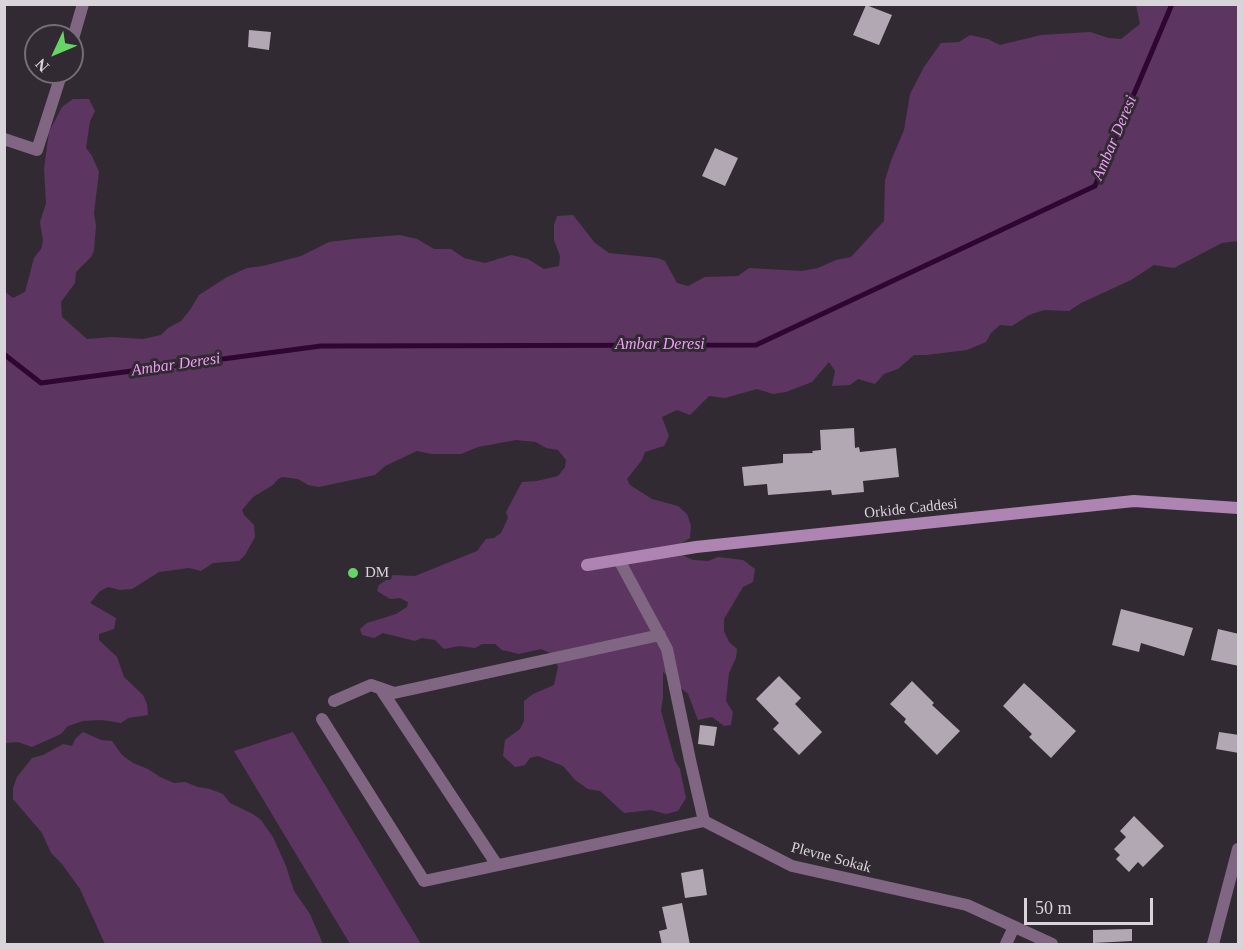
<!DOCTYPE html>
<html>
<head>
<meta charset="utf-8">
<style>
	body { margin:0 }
	#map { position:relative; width:1243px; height:949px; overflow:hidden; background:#322a33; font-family:Georgia,serif }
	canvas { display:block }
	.frame { position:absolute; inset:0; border:6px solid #d9d4da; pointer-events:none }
	.north { position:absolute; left:24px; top:24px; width:60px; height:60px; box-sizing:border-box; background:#322a33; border:2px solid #756e76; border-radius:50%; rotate:226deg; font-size:16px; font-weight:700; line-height:24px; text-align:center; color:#d9d4da }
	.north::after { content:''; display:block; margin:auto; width:21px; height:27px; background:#66d466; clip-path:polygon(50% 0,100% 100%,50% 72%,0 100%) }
	.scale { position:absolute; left:1024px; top:898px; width:129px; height:27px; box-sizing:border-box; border:3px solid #d9d4da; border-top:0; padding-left:8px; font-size:18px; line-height:21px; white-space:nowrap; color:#d9d4da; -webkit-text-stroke:4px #322a33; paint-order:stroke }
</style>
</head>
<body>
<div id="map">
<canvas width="1243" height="949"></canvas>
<div class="frame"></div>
<div class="north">N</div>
<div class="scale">50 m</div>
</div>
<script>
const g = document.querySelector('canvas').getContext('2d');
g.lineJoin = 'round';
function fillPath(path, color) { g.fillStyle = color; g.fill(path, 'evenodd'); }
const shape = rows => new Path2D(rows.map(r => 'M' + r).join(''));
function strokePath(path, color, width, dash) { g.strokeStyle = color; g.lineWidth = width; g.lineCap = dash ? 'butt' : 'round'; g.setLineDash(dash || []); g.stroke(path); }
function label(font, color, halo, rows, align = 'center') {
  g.font = font + ' Georgia,serif'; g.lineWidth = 6; g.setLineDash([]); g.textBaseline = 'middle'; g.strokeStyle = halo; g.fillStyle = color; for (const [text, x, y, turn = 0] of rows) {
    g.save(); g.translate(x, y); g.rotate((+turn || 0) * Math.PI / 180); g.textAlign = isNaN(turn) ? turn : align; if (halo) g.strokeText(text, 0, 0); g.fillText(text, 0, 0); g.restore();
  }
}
fillPath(shape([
	[1237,4,1238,8,1238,241,1222,243,1174,268,1154,265,1131,280,1081,303,1069,311,1044,310,1029,315,1012,326,1000,325,991,333,986,342,967,350,926,355,914,355,898,369,884,374,875,384,858,379,850,385,832,386,835,371,829,362,812,382,786,392,773,394,757,389,725,398,709,396,690,415,677,410,662,417,669,436,664,446,645,452,642,460,627,479,630,485,652,499,678,506,687,514,691,526,690,538,682,543,678,553,693,560,708,561,718,557,743,560,755,569,753,582,743,587,724,619,724,631,729,642,737,649,736,658,729,673,726,701,733,712,731,725,724,726,712,717,698,720,688,694,663,672,663,697,661,711,675,761,680,769,686,798,678,811,666,814,651,810,624,813,600,791,588,789,575,780,563,766,538,756,530,758,525,765,515,767,503,756,505,740,520,729,524,721,524,701,533,694,554,685,558,667,554,655,541,649,519,654,502,650,495,644,482,644,475,648,459,646,444,649,435,640,422,638,415,641,383,633,374,638,362,635,360,629,367,623,396,614,407,607,408,602,400,598,390,599,377,591,379,585,393,575,415,576,477,551,486,539,494,538,501,533,508,518,506,512,522,482,537,481,558,476,565,467,566,460,558,450,546,448,536,442,516,440,478,447,461,454,432,454,417,451,385,466,375,475,319,487,308,485,298,479,282,477,278,479,273,485,253,497,242,510,244,515,254,525,255,537,245,555,239,561,213,563,201,571,189,568,159,572,132,589,120,590,108,587,100,591,90,603,116,618,114,629,99,634,99,640,117,657,124,677,143,695,147,704,148,715,128,718,121,723,102,720,83,721,68,726,61,734,32,747,18,742,5,743,4,291,13,298,25,292,34,258,41,249,43,241,40,222,46,203,44,169,49,132,62,107,73,99,89,99,95,111,90,121,86,148,92,156,99,172,94,213,96,226,94,251,91,257,76,272,75,283,61,302,62,317,87,339,112,337,143,339,161,335,168,328,181,321,190,310,199,295,227,277,247,268,263,266,301,256,329,242,353,239,400,235,417,239,434,249,451,249,464,258,485,263,511,255,528,259,544,269,559,266,560,256,554,240,554,225,557,216,573,215,595,243,609,253,658,258,665,261,677,283,688,286,705,277,738,276,749,268,802,271,818,268,836,260,851,257,884,221,885,180,891,161,904,130,910,94,924,67,941,43,959,42,970,35,988,39,1000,45,1041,35,1090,32,1109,38,1121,39,1140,24,1136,5],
	[83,732,101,740,112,741,122,755,133,763,148,769,160,777,174,783,185,782,198,787,210,789,223,794,230,803,253,814,261,820,273,837,286,866,294,891,310,914,323,944,105,944,80,889,62,864,51,853,42,833,13,799,13,788,17,777,32,758,43,755,63,744,72,746,75,739],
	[293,732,421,944,350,944,234,751]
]), '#5c3660');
strokePath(shape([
	[5,355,41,383,321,346,756,345,1095,186,1172,4]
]), '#2f0534', 5);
fillPath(shape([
	[866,5,892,15,879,45,853,35],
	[249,30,271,32,269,50,248,47],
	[715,148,738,158,725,186,702,176],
	[854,428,855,448,859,447,860,452,896,448,899,477,863,481,864,492,832,495,831,490,768,495,767,484,744,486,742,467,783,463,783,454,813,453,812,451,821,450,820,430],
	[1121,609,1193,628,1184,656,1141,643,1139,652,1112,645],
	[1218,629,1239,634,1239,666,1211,660],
	[779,676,801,698,795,704,822,732,799,755,773,729,779,723,756,699],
	[912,681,934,703,932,705,960,731,937,755,904,722,906,719,890,704],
	[1024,683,1076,731,1051,758,1029,737,1032,734,1003,706],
	[700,725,717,727,714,746,698,744],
	[1219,732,1239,735,1239,753,1216,749],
	[1134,816,1164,846,1143,867,1138,862,1129,872,1116,859,1120,855,1114,849,1126,837,1120,831],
	[703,869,707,895,685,898,681,873],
	[682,903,690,945,662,945,659,931,667,929,662,907],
	[1132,929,1132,941,1093,943,1093,930]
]), '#b2a8b3');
strokePath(shape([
	[72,42,83,4],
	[4,139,37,150,62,72],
	[619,560,667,649,690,760,704,821,792,866,967,905,1052,944],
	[380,688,497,865],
	[334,701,371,685,394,693,660,635],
	[322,719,424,881,704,821],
	[1006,944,1014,927],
	[1213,944,1238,849]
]), '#806682', 12);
strokePath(shape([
	[587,565,696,547,1134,501,1238,508]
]), '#ae85b2', 12);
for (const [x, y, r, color] of [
	[353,573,6,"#66d466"]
]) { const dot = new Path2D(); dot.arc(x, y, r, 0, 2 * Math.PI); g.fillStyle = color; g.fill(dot); strokePath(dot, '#322a33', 2); }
label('15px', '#d9d4da', '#322a33', [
	["Orkide Caddesi",911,509,-6],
	["Plevne Sokak",831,858,15]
]);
label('15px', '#d9d4da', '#322a33', [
	["DM",365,573]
], 'left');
label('italic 16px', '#ee9df6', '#322a33', [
	["Ambar Deresi",1115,138,-67],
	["Ambar Deresi",660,345],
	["Ambar Deresi",176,365,-8]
]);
</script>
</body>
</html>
